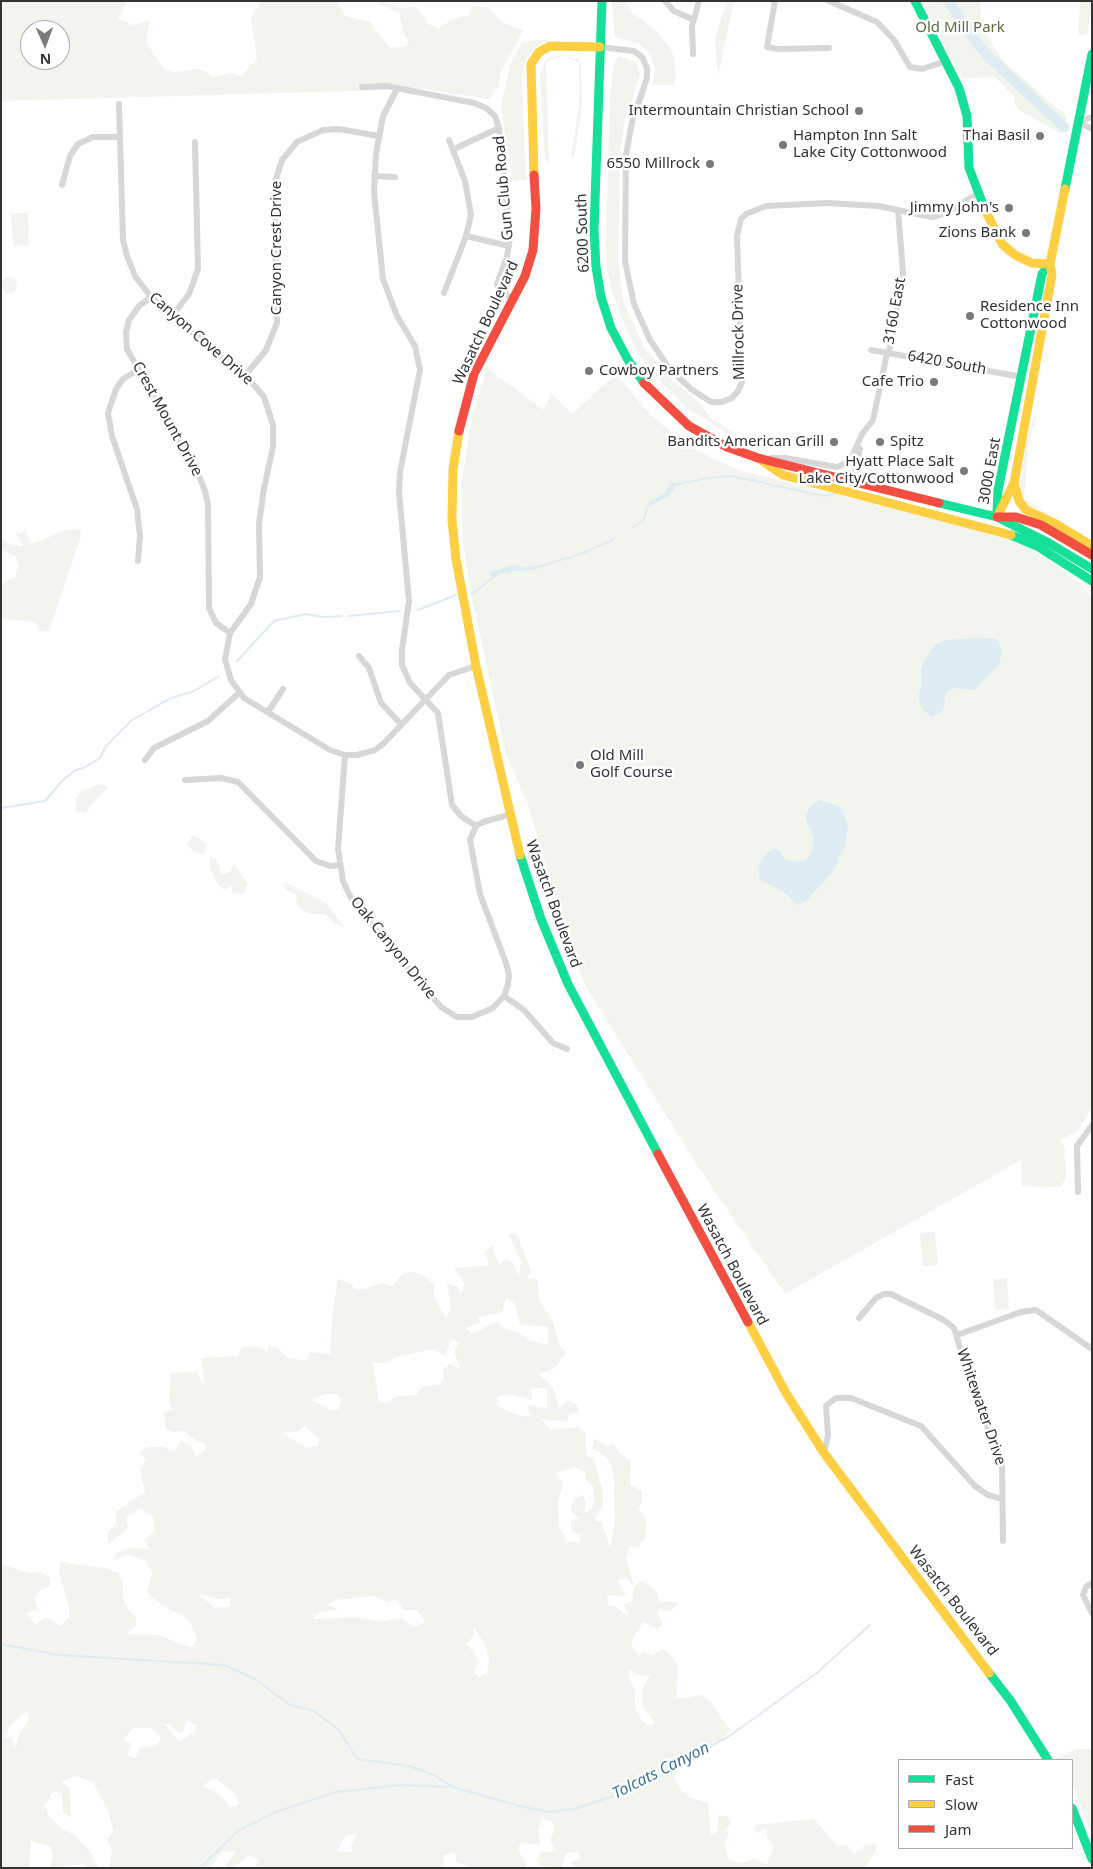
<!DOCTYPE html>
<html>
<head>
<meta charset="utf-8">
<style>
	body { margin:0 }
	#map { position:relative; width:1093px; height:1869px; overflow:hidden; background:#fff; font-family:"Noto Sans",sans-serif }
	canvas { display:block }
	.frame { position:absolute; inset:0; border:2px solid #333; pointer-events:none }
	.legend { position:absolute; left:898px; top:1759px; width:175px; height:90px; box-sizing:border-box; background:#fff; border:1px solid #adadad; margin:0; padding:6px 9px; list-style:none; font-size:15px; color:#333 }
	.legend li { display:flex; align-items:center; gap:10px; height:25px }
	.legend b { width:25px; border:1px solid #adadad }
	.north { position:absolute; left:20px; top:20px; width:50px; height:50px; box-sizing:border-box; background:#fff; border:1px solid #adadad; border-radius:50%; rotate:178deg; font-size:14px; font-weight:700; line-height:20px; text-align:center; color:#333 }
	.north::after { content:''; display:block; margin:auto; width:18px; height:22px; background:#7a7a7a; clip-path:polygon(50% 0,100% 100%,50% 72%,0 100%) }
</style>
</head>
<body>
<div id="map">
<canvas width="1093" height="1869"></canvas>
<div class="frame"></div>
<ul class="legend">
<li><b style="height:6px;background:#16e098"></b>Fast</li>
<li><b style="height:6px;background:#ffcf43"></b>Slow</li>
<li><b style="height:6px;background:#f24e42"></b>Jam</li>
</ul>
<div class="north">N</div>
</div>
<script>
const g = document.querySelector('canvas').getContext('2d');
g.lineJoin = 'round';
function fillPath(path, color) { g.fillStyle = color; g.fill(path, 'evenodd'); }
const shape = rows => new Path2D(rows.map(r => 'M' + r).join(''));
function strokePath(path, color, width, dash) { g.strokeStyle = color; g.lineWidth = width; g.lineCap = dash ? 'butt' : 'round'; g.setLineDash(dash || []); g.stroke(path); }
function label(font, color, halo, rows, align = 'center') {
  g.font = font + ' "Noto Sans",sans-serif'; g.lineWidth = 5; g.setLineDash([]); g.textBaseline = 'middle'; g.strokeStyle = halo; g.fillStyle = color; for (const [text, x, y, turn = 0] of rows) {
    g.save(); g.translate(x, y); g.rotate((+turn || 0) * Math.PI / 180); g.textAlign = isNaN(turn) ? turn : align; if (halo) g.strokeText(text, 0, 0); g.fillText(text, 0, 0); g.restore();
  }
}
fillPath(shape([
	[1,1,128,1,118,18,133,25,150,21,146,42,165,70,174,72,196,69,203,70,213,77,231,73,242,76,257,58,251,18,261,1,337,1,345,16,370,22,390,48,406,46,409,40,404,35,399,12,377,4,382,1,401,8,416,7,428,24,439,28,453,19,469,15,472,6,488,7,502,22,523,31,500,73,499,87,489,99,424,89,1,101],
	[30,30,60,30,60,60,30,60],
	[612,1,625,1,632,12,659,33,672,51,674,58,676,77,673,85,652,85,655,69,650,54,639,43,615,37],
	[727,1,734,1,718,76,715,38],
	[921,1,980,1,981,19,985,32,1004,62,1058,109,1064,112,1066,119,1061,134,1019,110,1015,105,1014,97,995,77,962,79],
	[1080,1,1092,1,1092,8,1087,34,1078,35],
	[551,39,535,47,525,61,522,77,526,180,513,181,501,109,510,64,522,42],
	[560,55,578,59,581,64,582,106,574,157,571,157,579,107,579,63,563,56,546,62,549,163,547,163,545,158,540,74,545,60],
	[619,57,630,59,636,63,640,74,624,124,620,154,618,259,623,300,644,347,670,378,700,403,712,419,740,436,771,448,728,434,686,407,656,377,639,355,623,321,611,289,607,267,606,233,610,95,614,62],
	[28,213,29,245,13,246,11,213],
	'1 285a8 8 0 1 1 16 0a8 8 0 1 1-16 0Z',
	[487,368,544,410,551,393,572,414,616,374,646,410,666,428,687,444,710,457,739,470,1012,538,1092,584,1092,594,1079,578,1043,556,1082,585,1092,598,1092,1107,1078,1131,1060,1140,1066,1150,1064,1156,1066,1170,1065,1180,1060,1187,1022,1186,1021,1160,785,1294,699,1168,586,987,572,953,528,804,506,754,469,584,463,542,461,487,471,422],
	[1034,416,1036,417,1028,445,1024,499,1092,542,1025,506,1019,495,1025,448],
	[80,529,81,536,49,631,40,631,35,622,1,619,1,584,15,577,19,567,16,556,1,550,1,538,12,545,23,546,17,535,25,531,32,544,66,530],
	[102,784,108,788,94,801,86,813,76,811,76,799,82,790],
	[192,835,207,843,204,854,194,852,187,844],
	[210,857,217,859,221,874,228,873,234,864,247,884,244,893,232,894,232,885,224,890,217,883,210,868],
	[284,882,325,902,344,927,335,924,325,914,309,914,296,904,297,896,285,889],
	[935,1232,938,1265,923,1266,920,1233],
	[517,1233,531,1272,527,1278,538,1280,539,1300,551,1317,560,1346,566,1352,555,1368,539,1374,553,1387,559,1409,567,1400,577,1405,579,1412,569,1414,567,1422,542,1419,550,1430,578,1427,586,1434,585,1445,587,1456,594,1459,603,1493,603,1505,594,1521,602,1522,610,1548,615,1522,614,1478,611,1462,600,1452,593,1449,594,1438,607,1447,614,1444,619,1453,631,1460,630,1485,642,1491,642,1501,638,1510,644,1515,647,1525,645,1538,638,1547,630,1546,626,1558,634,1587,640,1581,649,1585,657,1593,659,1602,679,1602,671,1611,657,1610,663,1625,656,1629,644,1622,636,1632,631,1644,639,1656,643,1652,652,1655,662,1649,670,1654,678,1666,676,1699,702,1695,712,1703,730,1730,722,1741,681,1763,674,1778,683,1792,690,1798,708,1803,711,1836,718,1830,718,1816,727,1816,731,1824,725,1829,729,1834,724,1844,729,1861,743,1863,754,1858,767,1865,774,1848,767,1836,767,1829,755,1833,755,1825,814,1819,838,1847,847,1845,854,1854,864,1846,877,1844,874,1854,865,1868,575,1868,571,1862,581,1858,578,1852,566,1853,561,1868,553,1868,540,1865,536,1859,542,1852,556,1851,549,1839,554,1832,553,1822,543,1819,538,1828,540,1845,522,1843,517,1849,526,1862,526,1868,472,1868,456,1862,455,1853,444,1855,443,1866,446,1868,255,1868,259,1859,249,1855,234,1868,224,1868,236,1851,222,1852,211,1868,109,1868,112,1851,107,1839,114,1831,108,1810,93,1782,75,1776,61,1782,70,1788,71,1817,63,1813,62,1794,54,1791,45,1805,48,1815,62,1829,75,1835,90,1852,99,1868,86,1868,84,1864,50,1868,53,1855,50,1846,31,1841,29,1868,1,1868,1,1564,29,1573,41,1572,50,1578,50,1586,39,1591,34,1598,38,1609,26,1613,35,1625,46,1617,60,1626,69,1617,69,1607,59,1573,61,1561,77,1565,102,1567,118,1573,123,1584,123,1598,127,1608,136,1618,136,1626,126,1634,159,1635,191,1648,197,1639,191,1624,183,1616,161,1605,147,1592,152,1574,146,1561,127,1554,113,1561,116,1553,130,1548,150,1549,144,1540,155,1531,153,1517,141,1508,126,1517,128,1528,108,1545,108,1532,116,1524,116,1511,145,1492,140,1470,146,1459,140,1452,148,1447,164,1447,174,1452,181,1441,191,1447,196,1457,205,1450,206,1444,196,1441,184,1431,173,1432,166,1429,164,1414,172,1410,169,1399,171,1373,196,1372,205,1386,201,1358,237,1356,242,1347,257,1346,268,1352,268,1346,276,1347,287,1357,306,1361,311,1352,330,1354,332,1318,338,1279,350,1283,355,1289,366,1289,381,1283,392,1286,404,1273,414,1272,423,1275,434,1284,434,1297,446,1318,451,1309,447,1283,458,1287,461,1296,465,1284,454,1268,490,1265,484,1253,492,1245,499,1265,507,1259,514,1265,519,1278,521,1262,509,1234],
	[506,1298,515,1303,520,1325,548,1327,548,1345,529,1341,518,1332,507,1330,495,1322,473,1334,465,1328,480,1322,478,1317,502,1312],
	[451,1339,460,1343,454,1352,460,1369,450,1364,443,1370,444,1378,439,1385,423,1386,416,1395,397,1396,389,1402,379,1402,373,1363,386,1363,399,1356,434,1349,445,1356],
	[547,1388,547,1408,527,1405,531,1417,517,1415,496,1405,499,1396,510,1394,532,1400,531,1389],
	[325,1394,338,1394,341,1400,339,1409,331,1410,312,1400],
	[305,1426,319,1439,318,1446,305,1447,282,1433,296,1432],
	[575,1467,585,1472,586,1481,593,1486,594,1501,592,1509,584,1513,586,1503,583,1495,573,1500,571,1511,580,1519,571,1520,571,1530,581,1535,579,1543,567,1541,559,1527,558,1502,563,1484,556,1473],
	[627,1578,634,1587,632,1601,624,1604,629,1617,615,1606,609,1606,607,1595,627,1596,618,1580],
	[198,1594,217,1599,230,1598,231,1606,215,1608],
	[375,1596,388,1603,395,1599,404,1610,417,1610,425,1622,414,1627,401,1618,382,1622,355,1617,312,1619,319,1612,339,1609,326,1605,336,1600],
	[474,1628,486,1646,489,1661,487,1672,479,1677,473,1671,480,1661,467,1644,473,1636],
	[629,1670,642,1676,650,1675,644,1685,642,1695,643,1706,655,1724,648,1725,640,1718,635,1708,635,1689,629,1679],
	[28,1711,29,1719,20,1733,15,1750,12,1737,4,1738,12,1723],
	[187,1720,197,1725,194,1732,180,1742,164,1724,170,1724,175,1730,182,1733],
	[133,1728,151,1728,161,1738,157,1745,140,1748,135,1759,127,1754,131,1744,124,1739],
	[214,1777,234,1793,240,1804,230,1808,222,1796,203,1786],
	[346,1835,357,1835,351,1845,352,1852,337,1851],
	[1007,1278,1009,1309,995,1310,993,1279],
	[1077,1749,1092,1749,1092,1837,1072,1782,1072,1760,1056,1760,1055,1758]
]), '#f1f5ed');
fillPath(shape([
	[670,483,675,483,676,485,669,496,648,507,649,502,665,493],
	[514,565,524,568,535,565,537,570,513,571,508,574,499,572,493,578,489,572],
	[979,638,996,639,998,642,1002,650,999,664,974,690,953,688,946,692,944,707,938,715,931,716,923,710,918,699,921,686,921,670,924,661,936,644,947,640],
	[820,800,838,806,843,812,848,826,845,848,839,854,837,865,829,876,805,902,798,905,784,892,759,879,759,863,768,852,775,849,780,851,784,859,794,862,804,861,811,854,814,838,806,820,806,813,814,803]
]), '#ddebf3');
strokePath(shape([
	[675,485,707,478,731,476,824,496,835,494],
	[633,527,643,521,648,507],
	[534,568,581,554,614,539],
	[472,594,500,572],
	[418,610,456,595],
	[349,616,399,611],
	[237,661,274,621,306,614,323,617,341,616],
	[1,808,45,801,62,781,74,771,85,767,100,758,106,746,132,720,171,698,194,691,219,676],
	[1,1644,59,1655,224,1665,255,1679,290,1705,314,1711,339,1730,357,1759,409,1766,434,1775,451,1786],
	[200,1868,239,1830,278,1811,336,1792,400,1785,453,1787,524,1807,549,1812,575,1809,625,1792,728,1737,818,1672,870,1625]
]), '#ddebf3', 2);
strokePath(shape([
	[948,1,979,46,992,60,1064,127]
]), '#ddebf3', 10);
strokePath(shape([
	[665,1,674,11,694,20],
	[775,1,767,47,778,49,829,48],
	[829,1,877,22,894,40,910,67,922,69,946,61],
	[600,47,634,51,642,57,647,68,647,78,632,122,626,155,625,261,634,304,650,340,669,368,691,389,711,402,722,402,732,398,738,391,742,382,737,236,741,219,746,214,766,206,828,203,878,206,932,217,946,213,977,194],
	[693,54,692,26,699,1],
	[362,87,386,86,474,103,486,108,495,116,499,128,510,237,507,257,497,284,500,290,513,299],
	[397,89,383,116,376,154,374,192,383,279,397,316,415,346,420,370,400,472,399,492,409,601,402,650,402,665,410,683,438,713,452,805,461,816,476,826],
	[119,104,123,240,127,256,135,276,151,297,255,386,264,397,273,425,273,447,264,488,259,524,260,577,251,604,230,633,225,659,231,680,244,698,330,750,345,755,357,755,375,750,383,744,449,675,476,666],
	[1078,122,1092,129],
	[1078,122,1092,117],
	[454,149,499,128],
	[374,176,395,177],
	[62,185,70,156,78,144,93,137,120,137],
	[466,236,509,246],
	[444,293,466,236,471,215,465,181,449,140],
	[151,297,139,306,129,320,126,332,127,349,199,476,205,491,208,505,209,608,216,623,230,633],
	[172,316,189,294,198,269,195,142],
	[871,350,1022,377],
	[244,377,266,350,277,323,274,185,282,160,297,142,323,130,339,129,379,136],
	[771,458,785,458,837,467,844,464,852,457,862,434,873,420,886,358,890,347,903,273,898,210],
	[853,482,860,449],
	[138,561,140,536,137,509,112,436,108,413,116,389,123,379,139,369],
	[359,656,369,668,381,703,401,724],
	[268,712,283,689],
	[345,755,338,849,343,881,350,896,363,915,441,1007,457,1017,472,1017,493,1008,504,996,508,984,509,975,506,963,480,894,470,840,476,826,483,822,508,815],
	[145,760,154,748,208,721,239,693],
	[185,780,221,778,238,782,316,861,330,866,340,865],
	[504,996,524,1010,553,1043,567,1049],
	[1078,1192,1077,1146,1092,1125],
	[859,1318,876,1298,884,1294,891,1294,944,1320,954,1328,970,1381,1002,1466,1003,1541],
	[957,1335,1021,1312,1036,1310,1092,1349],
	[824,1453,828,1436,826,1406,836,1398,851,1398,921,1426,975,1486,988,1495,1002,1499],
	[1092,1583,1086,1587,1083,1595,1092,1613]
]), '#d7d7d7', 6);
strokePath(shape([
	[602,1,594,230,596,267,601,297,611,328,628,360,644,383],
	[915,1,959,88,967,116,969,168,986,212],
	[1065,189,1092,54],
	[939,503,997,517,1049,543,1092,569],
	[997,512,998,490,1042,274,1050,264],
	[1011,535,1037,546,1092,581],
	[520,855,541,919,568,984,658,1154],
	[989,1673,1010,1700,1048,1760],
	[1072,1808,1092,1859]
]), '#16e098', 9);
strokePath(shape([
	[534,175,531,64,539,52,550,46,600,47],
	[986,212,1002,244,1015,255,1032,263,1050,264],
	[459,431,453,469,452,520,456,559,476,666,520,855],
	[758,458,783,475,1011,535],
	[1014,483,1019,501,1026,510,1056,524,1092,546],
	[997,517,1014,483,1052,275,1050,264,1065,189],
	[748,1322,786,1393,824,1453,989,1673]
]), '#ffcf43', 9);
strokePath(shape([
	[644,383,689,426,727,447,758,458,939,503],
	[459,431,474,374,525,276,533,250,536,209,534,175],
	[997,517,1016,517,1041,525,1092,555],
	[658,1154,748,1322]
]), '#f24e42', 9);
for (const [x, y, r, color] of [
	[859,111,5,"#7a7a7a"],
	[1040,136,5,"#7a7a7a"],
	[783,145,5,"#7a7a7a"],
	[710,164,5,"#7a7a7a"],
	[1009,208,5,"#7a7a7a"],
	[1026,233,5,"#7a7a7a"],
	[970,316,5,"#7a7a7a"],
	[589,371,5,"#7a7a7a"],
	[934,382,5,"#7a7a7a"],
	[834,442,5,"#7a7a7a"],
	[880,442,5,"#7a7a7a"],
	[964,471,5,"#7a7a7a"],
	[580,765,5,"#7a7a7a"]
]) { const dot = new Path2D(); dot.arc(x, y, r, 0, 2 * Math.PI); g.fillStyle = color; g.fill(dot); strokePath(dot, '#fff', 2); }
label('15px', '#56703f', '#fff', [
	["Old Mill Park",960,28]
]);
label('15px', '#333', '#fff', [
	["Intermountain Christian School",849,111],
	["Hampton Inn Salt",793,136,"left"],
	["Lake City Cottonwood",793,153,"left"],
	["Thai Basil",1030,136],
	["6550 Millrock",700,164],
	["Jimmy John's",999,208],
	["Zions Bank",1016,233],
	["Residence Inn",980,307,"left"],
	["Cottonwood",980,324,"left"],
	["Cowboy Partners",599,371,"left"],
	["Cafe Trio",924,382],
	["Bandits American Grill",824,442],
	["Spitz",890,442,"left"],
	["Hyatt Place Salt",954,462],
	["Lake City/Cottonwood",954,479],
	["Old Mill",590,756,"left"],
	["Golf Course",590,773,"left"]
], 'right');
label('15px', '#333', '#fff', [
	["Gun Club Road",504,188,-95],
	["6200 South",583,233,-92],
	["Canyon Crest Drive",277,248,-90],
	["3160 East",895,311,-80],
	["Wasatch Boulevard",486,323,-65],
	["Millrock Drive",739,332,-91],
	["Canyon Cove Drive",201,339,41],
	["6420 South",947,363,10],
	["Crest Mount Drive",167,419,61],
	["3000 East",990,471,-80],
	["Wasatch Boulevard",553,904,70],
	["Oak Canyon Drive",393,948,51],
	["Wasatch Boulevard",732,1265,62],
	["Whitewater Drive",981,1407,71],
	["Wasatch Boulevard",953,1601,52]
]);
label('italic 16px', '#3f7597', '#fff', [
	["Tolcats Canyon",661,1771,-27]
]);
</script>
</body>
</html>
